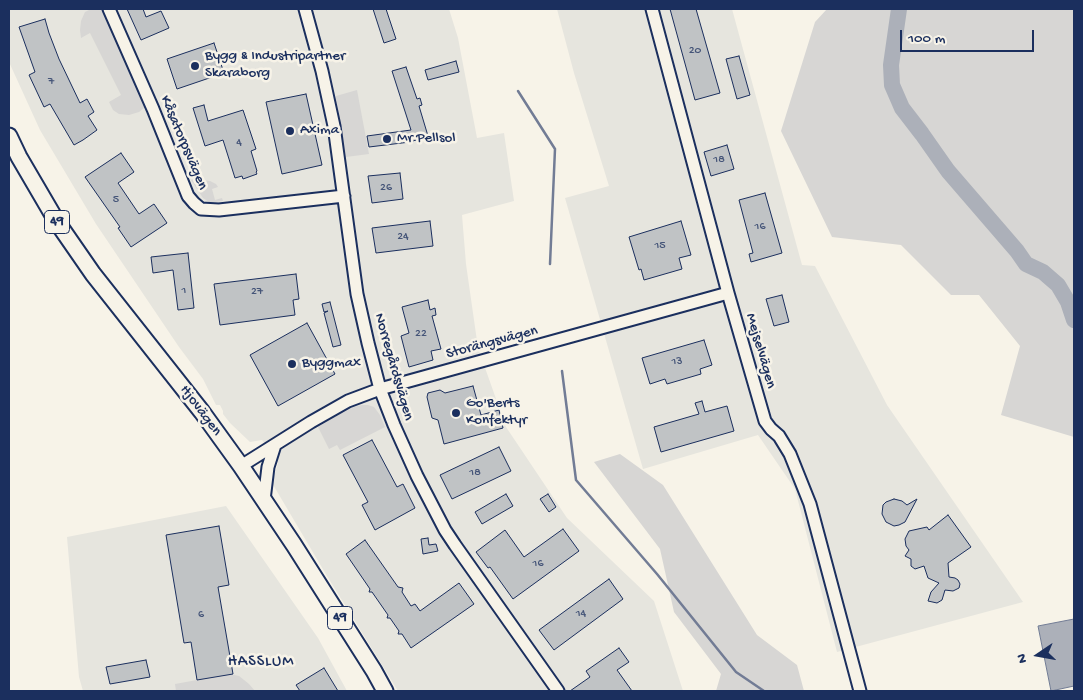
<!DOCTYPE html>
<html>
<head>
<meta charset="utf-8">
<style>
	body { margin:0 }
	#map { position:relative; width:1083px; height:700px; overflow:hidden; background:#f7f3e8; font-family:"Gochi Hand",sans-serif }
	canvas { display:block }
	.frame { position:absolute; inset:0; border:10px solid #1b2f5e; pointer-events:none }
	.north { position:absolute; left:1013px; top:630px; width:50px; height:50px; -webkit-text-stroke:4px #f7f3e8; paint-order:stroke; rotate:258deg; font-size:14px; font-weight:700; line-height:20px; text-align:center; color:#1b2f5e }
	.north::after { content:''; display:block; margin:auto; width:18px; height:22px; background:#1b2f5e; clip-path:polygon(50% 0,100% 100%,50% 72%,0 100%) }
	.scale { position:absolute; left:900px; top:30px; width:134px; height:22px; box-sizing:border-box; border:2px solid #1b2f5e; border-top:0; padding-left:6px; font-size:15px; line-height:18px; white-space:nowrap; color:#1b2f5e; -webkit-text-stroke:4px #f7f3e8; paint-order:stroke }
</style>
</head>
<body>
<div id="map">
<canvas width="1083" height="700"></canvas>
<div class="frame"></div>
<div class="north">N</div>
<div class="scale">100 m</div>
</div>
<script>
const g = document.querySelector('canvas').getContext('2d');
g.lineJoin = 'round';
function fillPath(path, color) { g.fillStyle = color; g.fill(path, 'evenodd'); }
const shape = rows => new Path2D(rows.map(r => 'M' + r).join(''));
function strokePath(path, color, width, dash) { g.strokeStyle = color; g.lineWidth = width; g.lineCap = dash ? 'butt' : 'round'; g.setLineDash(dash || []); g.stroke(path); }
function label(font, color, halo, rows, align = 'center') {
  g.font = font + ' "Gochi Hand",sans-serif'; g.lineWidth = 5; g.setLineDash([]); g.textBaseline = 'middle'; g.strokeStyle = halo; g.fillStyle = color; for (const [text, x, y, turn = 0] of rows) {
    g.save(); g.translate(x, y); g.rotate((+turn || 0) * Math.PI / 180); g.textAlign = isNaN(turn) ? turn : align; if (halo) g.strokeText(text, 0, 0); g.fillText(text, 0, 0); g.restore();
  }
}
fillPath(shape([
	[9,9,449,9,458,38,477,138,504,133,514,201,462,215,466,264,478,348,506,427,567,518,654,601,683,691,398,691,327,576,272,483,278,463,262,440,250,442,230,423,223,414,223,411,220,405,216,405,203,379,179,347,96,224,40,130,9,62],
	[557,9,732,9,802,265,815,266,887,405,1023,602,837,652,795,489,758,435,643,469,565,198,609,186,574,73],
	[226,506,318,638,347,691,83,691,79,677,67,537]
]), '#e6e5de');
fillPath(shape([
	[91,9,103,9,145,107,139,112,129,115,119,114,113,110,109,102,121,95,90,33,81,38,80,30,81,21,85,12],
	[827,9,1074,9,1074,437,1001,415,1020,346,979,295,951,295,901,245,832,237,781,131,815,22],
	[357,90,369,154,346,157,335,99,336,96],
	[197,179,210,181,216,184,218,187,212,189,215,200,222,198,223,201,215,202,209,202,203,198,191,180],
	[362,405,368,405,374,407,380,415,385,427,340,450,337,445,329,449,318,427,340,414,354,407],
	[620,454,663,485,757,635,797,665,804,691,716,691,721,674,674,612,660,549,594,462],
	[230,674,239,676,249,684,255,691,176,691,175,684]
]), '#d7d6d4');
const water = shape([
	[1074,619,1074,686,1051,691,1038,626,1074,619]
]);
fillPath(water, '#acb0b9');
strokePath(water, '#727c95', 1);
strokePath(shape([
	[518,91,555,149,550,264],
	[562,371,576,480,657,574,736,672,764,691]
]), '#727c95', 2.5);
strokePath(shape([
	[899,9,891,65,892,85,902,108,922,134,948,171,1017,251,1026,264,1043,272,1058,285,1068,302,1074,320]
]), '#acb0b9', 16);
const building = shape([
	[127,9,143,9,146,17,161,11,169,28,141,40,127,9],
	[373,9,386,9,396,39,384,43,373,9],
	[670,9,696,9,720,93,695,100,670,9],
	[45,19,49,33,59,59,80,103,87,99,94,112,88,116,97,130,83,140,74,145,50,104,44,107,29,75,35,72,19,27,45,19],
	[214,43,224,73,177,89,167,59,214,43],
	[739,56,750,95,737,99,726,59,739,56],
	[456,61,459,72,428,80,425,70,456,61],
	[406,67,417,99,420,98,422,105,419,106,428,136,410,142,369,147,367,136,411,130,392,71,406,67],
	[306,94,322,165,282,174,266,102,306,94],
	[204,105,208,121,243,110,256,149,251,151,257,171,256,172,257,174,243,179,242,176,235,178,223,140,205,146,193,108,204,105],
	[727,145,734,169,711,176,704,152,727,145],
	[121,153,134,172,118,183,139,214,154,204,167,223,131,247,118,228,120,227,85,177,121,153],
	[400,173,403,199,372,203,368,176,400,173],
	[765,193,782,253,751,262,749,254,753,253,739,200,765,193],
	[430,221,433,246,376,253,372,228,430,221],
	[681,221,691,255,679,258,682,269,644,280,641,269,639,270,629,237,681,221],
	[188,253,194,308,178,310,173,270,153,273,151,257,188,253],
	[296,274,299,299,293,300,295,315,220,325,214,284,296,274],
	[782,295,789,322,774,326,766,299,782,295],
	[428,300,430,310,435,308,436,315,432,316,441,349,431,351,433,360,409,367,401,336,409,333,402,307,428,300],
	[330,302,341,345,333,347,324,313,328,311,324,312,322,304,330,302],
	[307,323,335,374,278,406,250,355,307,323],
	[704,340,712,365,700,369,701,374,667,384,665,379,650,384,642,358,704,340],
	[473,386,481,415,499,410,503,428,444,444,438,420,432,418,427,397,428,393,440,390,445,393,473,386],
	[702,401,705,412,727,406,734,431,661,452,654,427,699,414,695,403,702,401],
	[372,440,397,487,403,484,415,508,375,530,362,505,368,502,343,455,372,440],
	[499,447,511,471,452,499,440,475,499,447],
	[506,494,513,506,482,524,475,512,506,494],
	[548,494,556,507,549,512,540,499,548,494],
	[894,499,902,501,907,505,917,499,905,522,899,525,894,526,886,522,882,514,883,505,886,502,894,499],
	[948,515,971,547,948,563,949,577,955,578,958,580,960,584,959,588,953,591,945,590,942,600,937,603,928,601,931,592,939,583,928,578,924,566,915,569,911,566,911,559,905,556,909,550,906,546,905,539,909,531,927,527,929,530,948,515],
	[219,526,229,585,218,587,233,674,197,680,191,642,184,643,166,535,219,526],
	[563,529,579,551,513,599,490,567,488,568,476,552,505,530,524,557,563,529],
	[428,538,429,545,436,544,438,551,423,554,421,539,428,538],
	[365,540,398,587,403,588,402,592,411,606,415,604,420,611,459,583,474,604,411,648,402,634,398,634,399,631,390,618,387,618,388,615,372,592,369,592,370,589,346,554,365,540],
	[609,579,623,599,554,650,539,630,609,579],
	[619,648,629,662,617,670,632,691,570,691,590,677,586,671,619,648],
	[146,660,150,677,110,684,106,667,146,660],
	[324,668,338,691,300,691,296,685,324,668]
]);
fillPath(building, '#c0c3c5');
strokePath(building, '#1b2f5e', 1);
const minor = shape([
	[109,9,153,109,188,196,194,203,201,209,219,210,344,196],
	[305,9,322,71,334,126,357,294,368,343,380,389,394,425,417,476,445,530,455,545,558,691],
	[652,9,728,293,765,421,771,429,779,436,790,454,810,504,860,691],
	[241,466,311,422,348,401,380,389,728,293],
	[264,500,268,467,275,445]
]);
const major = shape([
	[9,136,19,157,57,222,93,274,202,412,241,466,294,545,374,671,385,691]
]);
strokePath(minor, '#1b2f5e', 15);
strokePath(major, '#1b2f5e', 19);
strokePath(minor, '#f7f3e8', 11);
strokePath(major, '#f7f3e8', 15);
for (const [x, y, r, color] of [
	[195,66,5,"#1b2f5e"],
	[290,131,5,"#1b2f5e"],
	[387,139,5,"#1b2f5e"],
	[292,364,5,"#1b2f5e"],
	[456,413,5,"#1b2f5e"]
]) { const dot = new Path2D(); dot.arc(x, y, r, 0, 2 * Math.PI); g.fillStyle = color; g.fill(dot); strokePath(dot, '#f7f3e8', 2); }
label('12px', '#445478', null, [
	["20",695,51],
	["7",51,82],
	["4",239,143],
	["18",719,160],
	["26",386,188],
	["5",116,200],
	["16",760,227],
	["24",403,237],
	["15",660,246],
	["1",184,291],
	["27",257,292],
	["22",421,334],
	["13",677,362],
	["18",475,473],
	["16",538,564],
	["14",581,614],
	["6",201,615]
]);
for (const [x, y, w] of [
	[57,222,25],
	[340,618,25]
]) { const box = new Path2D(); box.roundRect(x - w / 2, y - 11.5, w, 23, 4); g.fillStyle = '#f7f3e8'; g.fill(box); strokePath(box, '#1b2f5e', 1); }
label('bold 14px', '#1b2f5e', null, [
	["49",57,222],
	["49",340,618]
]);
label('15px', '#1b2f5e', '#f7f3e8', [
	["Bygg & Industripartner",205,57],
	["Skaraborg",205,74],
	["Axima",300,131],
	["Mr Pellsol",397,139],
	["Byggmax",302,364],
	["Go'Berts",466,404],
	["Konfektyr",466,421]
], 'left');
label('15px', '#1b2f5e', '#f7f3e8', [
	["Kåsatorpsvägen",183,143,67],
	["Storängsvägen",492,343,-15],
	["Mejselvägen",760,351,74],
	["Norregårdsvägen",393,367,74],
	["Hjovägen",200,411,53]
]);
g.letterSpacing = '1px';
label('16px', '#1b2f5e', '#f7f3e8', [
	["HASSLUM",261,663]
]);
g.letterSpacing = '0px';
</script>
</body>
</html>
